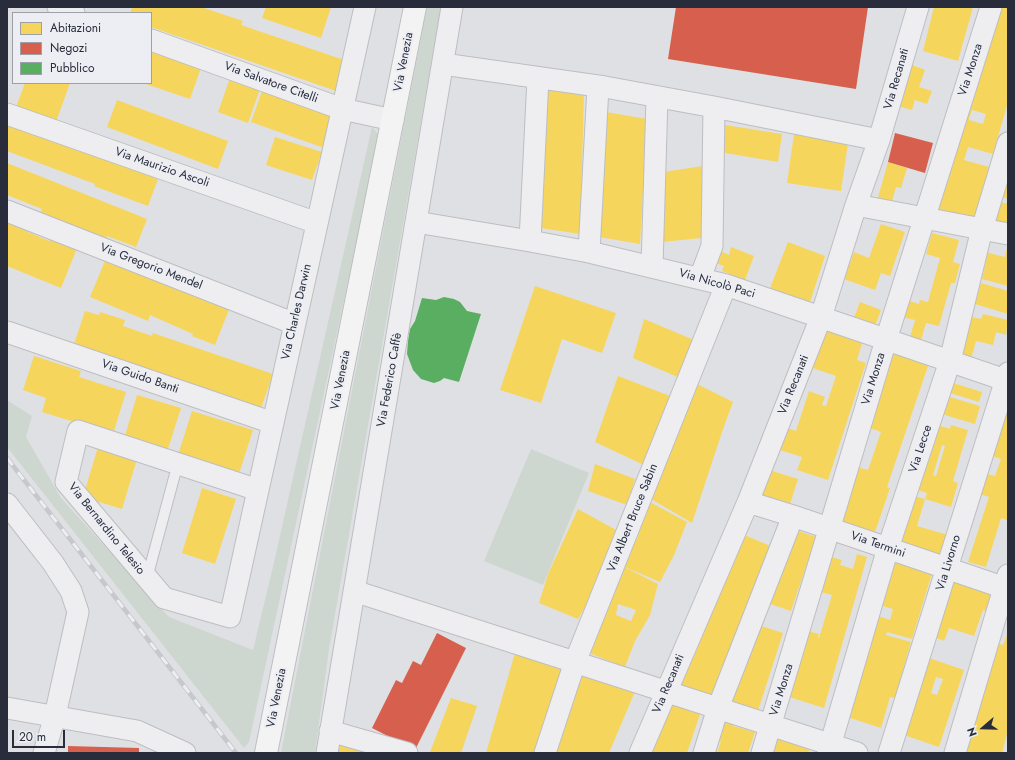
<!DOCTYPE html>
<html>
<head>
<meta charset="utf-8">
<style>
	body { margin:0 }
	#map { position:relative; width:1015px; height:760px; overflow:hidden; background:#dfe0e3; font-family:Jost,sans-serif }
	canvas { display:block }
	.frame { position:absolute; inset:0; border:8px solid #282c3b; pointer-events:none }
	.legend { position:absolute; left:12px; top:12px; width:140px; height:72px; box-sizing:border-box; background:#eceef3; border:1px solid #9ea0a9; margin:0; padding:5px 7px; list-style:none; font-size:12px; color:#282c3b }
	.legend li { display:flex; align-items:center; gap:8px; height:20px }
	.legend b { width:20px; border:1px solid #9ea0a9 }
	.north { position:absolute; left:963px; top:708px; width:40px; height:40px; -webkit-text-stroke:3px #eceef3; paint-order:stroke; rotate:250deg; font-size:11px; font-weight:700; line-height:16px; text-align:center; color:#282c3b }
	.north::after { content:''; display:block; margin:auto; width:14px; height:18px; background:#282c3b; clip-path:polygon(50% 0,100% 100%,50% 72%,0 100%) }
	.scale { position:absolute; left:12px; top:730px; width:53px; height:18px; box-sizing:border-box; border:2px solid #282c3b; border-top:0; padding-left:5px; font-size:12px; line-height:14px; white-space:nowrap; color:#282c3b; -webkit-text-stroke:3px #eceef3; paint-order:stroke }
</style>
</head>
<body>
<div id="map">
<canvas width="1015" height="760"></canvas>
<div class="frame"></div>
<ul class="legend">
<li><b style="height:11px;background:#f6d55c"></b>Abitazioni</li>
<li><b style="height:11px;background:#d6604d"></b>Negozi</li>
<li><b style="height:11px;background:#5aae61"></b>Pubblico</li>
</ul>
<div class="north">N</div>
<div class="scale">20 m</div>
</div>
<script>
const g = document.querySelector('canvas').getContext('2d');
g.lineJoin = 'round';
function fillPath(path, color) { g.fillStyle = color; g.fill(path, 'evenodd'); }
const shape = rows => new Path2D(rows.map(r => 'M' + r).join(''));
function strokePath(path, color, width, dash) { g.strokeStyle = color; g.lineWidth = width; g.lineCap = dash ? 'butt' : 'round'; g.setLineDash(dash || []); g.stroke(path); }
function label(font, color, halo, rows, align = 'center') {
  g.font = font + ' Jost,sans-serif'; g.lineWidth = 4; g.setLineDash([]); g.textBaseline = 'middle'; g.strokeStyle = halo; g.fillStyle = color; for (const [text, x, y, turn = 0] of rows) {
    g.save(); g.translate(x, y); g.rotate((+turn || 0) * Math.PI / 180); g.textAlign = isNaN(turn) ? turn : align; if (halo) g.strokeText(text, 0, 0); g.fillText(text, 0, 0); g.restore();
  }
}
fillPath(shape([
	[427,7,441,7,329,649,315,753,281,753],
	[372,127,378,134,376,151,249,742,244,748,7,447,7,400,32,416,26,437,61,498,169,617,253,650,272,571],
	[531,449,589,473,543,585,484,561]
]), '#ced7cf');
fillPath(shape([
	[132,7,201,7,243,21,241,25,350,62,339,92,151,27,151,13,130,13],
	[266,7,331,7,321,38,262,18],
	[934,7,973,7,958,61,923,51],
	[996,7,1008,7,1008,102,993,154,968,147,964,160,989,167,973,222,932,212],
	[972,110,986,114,983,124,969,120],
	[151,47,202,65,190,99,143,83,151,83],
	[912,65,925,70,919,87,932,91,927,104,915,100,912,110,898,106],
	[230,78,260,89,248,123,218,112],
	[25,83,70,83,56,122,16,107],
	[263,88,336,114,324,148,251,122],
	[546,89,584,95,580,234,541,228],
	[117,100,228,141,218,169,107,127],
	[606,112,647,119,640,244,599,237],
	[7,121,62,143,158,179,148,206,94,186,95,184,7,151],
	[725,125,782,134,778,162,720,152],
	[794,134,848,143,841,191,787,183],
	[275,137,322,152,312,180,266,165],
	[888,162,907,168,901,188,896,187,891,205,877,201],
	[7,163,147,219,136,247,107,236,106,239,40,213,42,209,7,195],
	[703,166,701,238,662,242,663,172],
	[1007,181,1008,182,1008,199,1003,197],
	[997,201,1008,204,1008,227,991,223],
	[7,217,31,227,28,232,49,241,53,232,79,243,61,288,7,266],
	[881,224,905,232,890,276,881,273,875,290,844,279,854,252,869,258],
	[932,233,959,240,953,262,960,264,955,283,951,283,939,326,926,323,921,340,910,337,915,320,902,317,906,300,919,304,920,300,928,302,940,258,926,254],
	[788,242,825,256,810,302,770,288],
	[731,247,754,256,745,280,722,271,724,266,713,262,718,250,729,255],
	[1007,248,1008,286,982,279,986,263,979,261,981,251,1005,257],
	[107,256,230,307,215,345,192,336,193,334,150,315,148,321,90,297],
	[981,283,1008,291,1008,314,975,304],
	[535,286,616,313,602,353,562,339,541,403,500,390],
	[860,302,881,310,875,326,854,318],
	[85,311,99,315,100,312,125,320,123,326,152,336,153,333,273,374,260,411,73,347],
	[983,314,1008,320,1006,335,996,332,993,345,976,341,971,359,957,355,967,316,981,319],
	[644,319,694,340,680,378,633,358],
	[826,328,863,340,857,360,866,363,828,480,797,470,802,457,780,450,787,428,796,431,809,391,825,397,822,405,826,406,836,376,813,368],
	[890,350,929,363,887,487,890,488,874,535,835,522,854,466,868,470,881,432,865,426],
	[34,356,81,371,79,377,126,392,113,434,42,412,46,398,23,390],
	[618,376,670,396,644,465,595,442],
	[950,382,982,392,979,402,947,392],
	[695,383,733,402,723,429,692,523,646,496],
	[137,395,181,408,167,452,124,439],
	[943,395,980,406,975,424,938,413],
	[1008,397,1008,516,1007,520,1001,518,986,567,968,562,989,497,977,493,984,473,995,476,1001,459,989,455],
	[192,411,253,430,238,477,178,455],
	[934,424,950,429,951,425,968,430,953,481,958,483,951,507,925,499,927,493,914,489],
	[942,445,945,446,936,476,933,475],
	[98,447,137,459,122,509,83,497],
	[595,464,635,479,627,505,588,491],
	[769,470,798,479,789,507,760,498],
	[202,488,236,499,215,564,182,553],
	[911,495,925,499,917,526,948,535,941,558,910,549,912,544,898,540],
	[648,501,687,522,674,555,660,582,622,566,658,584,650,615,635,641,625,667,589,653,631,539,637,540],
	[618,604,636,610,631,621,616,615],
	[578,509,616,530,593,593,578,619,539,603,548,574],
	[795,530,816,537,791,611,770,604],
	[742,534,773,547,714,699,680,686,692,656,694,657],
	[857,554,867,557,824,708,786,696,805,630,819,634,818,638,819,638,832,595,817,591,827,556,842,560,840,565,853,569],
	[891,557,933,570,912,639,887,632,886,635,911,642,895,698,890,697,881,728,844,716,875,615,890,620,893,609,876,604],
	[950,575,997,591,990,613,983,610,974,636,949,628,944,641,931,636],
	[758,625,783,633,757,714,729,705],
	[1008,633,1008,730,1002,753,969,753,961,750,993,642,1003,645],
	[515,653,566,667,535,753,486,753],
	[926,657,964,670,939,747,901,734],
	[936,677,943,679,937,695,931,693],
	[577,670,636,689,609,753,552,753],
	[451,698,477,706,461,753,430,752],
	[670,700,701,711,687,753,651,753],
	[721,714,736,719,733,726,755,732,748,753,717,753,721,741,713,739],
	[772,737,810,749,808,753,767,753],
	[342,740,384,753,338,753]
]), '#f6d55c');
fillPath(shape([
	[676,7,868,7,856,89,668,59],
	[895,133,933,143,925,173,888,162],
	[437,633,466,648,415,750,372,728,396,680,402,683,413,661,421,665],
	[68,746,139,748,139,753,68,753]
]), '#d6604d');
fillPath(shape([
	[444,297,454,299,460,302,467,311,481,314,459,382,444,378,440,381,434,383,421,379,413,370,407,354,408,341,410,329,415,321,422,298,436,300]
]), '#5aae61');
const service = shape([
	[147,578,178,463]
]);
const minor = shape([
	[58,7,74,13],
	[151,40,342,109,393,120],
	[443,64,605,87,714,107,879,140],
	[7,114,317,223],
	[856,205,1008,234],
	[7,211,295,324],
	[416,222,530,241,589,252,726,285,1008,381],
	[530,241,538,78],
	[589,252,598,87],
	[652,267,657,98],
	[700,278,712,246,714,107],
	[7,332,273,423],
	[258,490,78,431,66,482,164,598,230,617,258,490,273,423,365,7],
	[748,502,793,516,1008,589],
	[7,504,53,563,71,591,78,612,55,716,44,753],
	[354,591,857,753],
	[7,708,137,731,185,753],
	[330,731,407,753],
	[327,753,452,7],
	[545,753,575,662,726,285],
	[640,753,748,502,821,317,856,205,879,140,918,7],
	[704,753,718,708,793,516],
	[762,753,886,340,991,7],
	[828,753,888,548,950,361,982,229,1008,143],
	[889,753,1008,373],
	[955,753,1008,575]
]);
const primary = shape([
	[266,753,415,7]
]);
strokePath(service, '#bdbec1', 12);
strokePath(minor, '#bdbec1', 23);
strokePath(primary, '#bcbdc1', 24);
strokePath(service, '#eeeef0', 10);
strokePath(minor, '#eeeef0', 21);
strokePath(primary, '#f3f3f4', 22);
const rail = shape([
	[7,458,236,753]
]);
strokePath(rail, '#c7c8cb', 4.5);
strokePath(rail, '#eceef3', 3, [9]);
label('12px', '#282c3b', '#eceef3', [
	["Via Venezia",404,62,-79],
	["Via Monza",971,70,-72],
	["Via Recanati",897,79,-74],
	["Via Salvatore Citelli",271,83,20],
	["Via Maurizio Ascoli",162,168,19],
	["Via Gregorio Mendel",151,267,21],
	["Via Nicolò Paci",717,284,16],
	["Via Charles Darwin",297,312,-77],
	["Via Guido Banti",140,377,19],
	["Via Monza",874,379,-73],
	["Via Venezia",341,380,-79],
	["Via Federico Caffè",390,380,-80],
	["Via Recanati",794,385,-68],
	["Via Lecce",921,449,-72],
	["Via Albert Bruce Sabin",633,518,-68],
	["Via Bernardino Telesio",106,529,51],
	["Via Termini",878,545,19],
	["Via Livorno",949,563,-73],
	["Via Recanati",669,684,-67],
	["Via Monza",782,690,-73],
	["Via Venezia",277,698,-79]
]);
</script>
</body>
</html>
